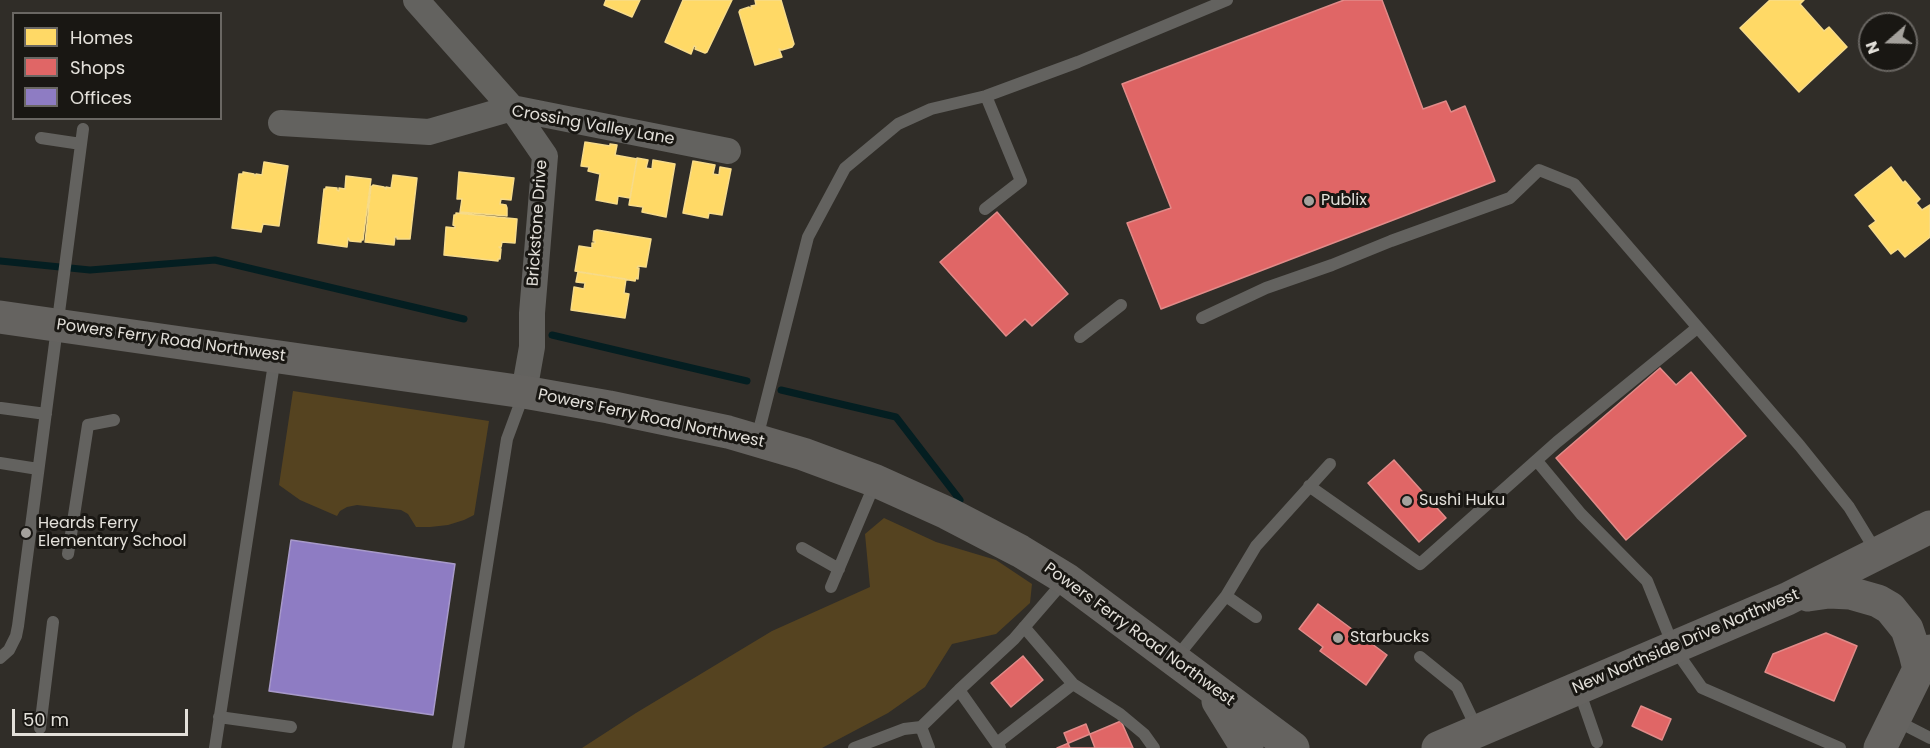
<!DOCTYPE html>
<html>
<head>
<meta charset="utf-8">
<style>
	body { margin:0 }
	#map { position:relative; width:1930px; height:748px; overflow:hidden; background:#302d28; font-family:Poppins,sans-serif }
	canvas { display:block }
	.legend { position:absolute; left:12px; top:12px; width:210px; height:108px; box-sizing:border-box; background:#191713; border:2px solid #6a6763; margin:0; padding:8px 10px; list-style:none; font-size:18px; color:#e3e0da }
	.legend li { display:flex; align-items:center; gap:12px; height:30px }
	.legend b { width:30px; border:2px solid #6a6763 }
	.north { position:absolute; left:1858px; top:12px; width:60px; height:60px; box-sizing:border-box; background:#191713; border:2px solid #6a6763; border-radius:50%; rotate:250deg; font-size:16px; font-weight:700; line-height:24px; text-align:center; color:#e3e0da }
	.north::after { content:''; display:block; margin:auto; width:21px; height:27px; background:#a4a19c; clip-path:polygon(50% 0,100% 100%,50% 72%,0 100%) }
	.scale { position:absolute; left:12px; top:709px; width:176px; height:27px; box-sizing:border-box; border:3px solid #e3e0da; border-top:0; padding-left:8px; font-size:18px; line-height:21px; white-space:nowrap; color:#e3e0da; -webkit-text-stroke:4px #191713; paint-order:stroke }
</style>
</head>
<body>
<div id="map">
<canvas width="1930" height="748"></canvas>
<ul class="legend">
<li><b style="height:16px;background:#ffd966"></b>Homes</li>
<li><b style="height:16px;background:#e06666"></b>Shops</li>
<li><b style="height:16px;background:#8e7cc3"></b>Offices</li>
</ul>
<div class="north">N</div>
<div class="scale">50 m</div>
</div>
<script>
const g = document.querySelector('canvas').getContext('2d');
g.lineJoin = 'round';
function fillPath(path, color) { g.fillStyle = color; g.fill(path, 'evenodd'); }
const shape = rows => new Path2D(rows.map(r => 'M' + r).join(''));
function strokePath(path, color, width, dash) { g.strokeStyle = color; g.lineWidth = width; g.lineCap = dash ? 'butt' : 'round'; g.setLineDash(dash || []); g.stroke(path); }
function label(font, color, halo, rows, align = 'center') {
  g.font = font + ' Poppins,sans-serif'; g.lineWidth = 6; g.setLineDash([]); g.textBaseline = 'middle'; g.strokeStyle = halo; g.fillStyle = color; for (const [text, x, y, turn = 0] of rows) {
    g.save(); g.translate(x, y); g.rotate((+turn || 0) * Math.PI / 180); g.textAlign = isNaN(turn) ? turn : align; if (halo) g.strokeText(text, 0, 0); g.fillText(text, 0, 0); g.restore();
  }
}
fillPath(shape([
	[293,391,489,421,474,515,464,520,448,525,430,527,416,527,408,514,401,510,357,505,347,507,340,511,337,516,300,500,279,485],
	[884,518,936,542,996,560,1032,584,1030,603,996,634,952,644,925,687,888,713,822,748,582,748,636,713,772,631,870,587,865,534]
]), '#554320');
const homes = shape([
	[606,0,640,0,632,17,604,5,606,0],
	[683,0,732,0,707,52,705,53,695,49,696,47,694,46,691,54,665,42,683,0],
	[755,0,781,0,794,44,792,47,782,50,779,49,782,57,755,65,739,12,740,10,749,7,752,9,751,6,756,5,755,0],
	[1770,0,1804,0,1800,4,1824,31,1829,27,1847,47,1799,92,1740,28,1770,0],
	[585,142,610,146,610,144,617,145,615,155,637,159,630,198,618,196,617,204,596,200,600,174,588,171,589,167,581,166,585,142],
	[637,158,648,160,646,168,652,169,653,160,675,164,666,217,642,212,643,207,629,205,637,158],
	[693,161,715,165,713,174,719,175,720,167,731,169,722,215,709,213,708,218,683,213,693,161],
	[264,162,288,166,279,226,263,224,261,232,232,228,239,174,243,174,243,172,254,174,255,176,256,174,262,175,264,162],
	[1891,167,1903,183,1905,181,1920,199,1916,203,1922,210,1930,205,1930,237,1905,257,1898,249,1891,254,1869,226,1876,221,1855,195,1891,167],
	[459,172,514,178,511,200,501,199,500,204,506,205,507,208,507,216,460,212,462,199,457,199,459,172],
	[393,175,417,178,410,239,397,239,397,237,395,237,394,245,365,242,371,187,373,185,384,187,386,189,386,187,391,188,393,175],
	[346,176,371,179,363,240,361,240,361,242,350,241,348,238,347,247,318,243,324,189,326,189,326,187,337,188,337,190,339,191,339,188,345,189,346,176],
	[456,213,517,219,515,243,502,242,501,247,499,247,501,249,500,259,498,259,498,261,444,255,446,227,455,228,455,226,453,225,454,215,456,215,456,213],
	[597,230,651,239,646,267,638,266,637,268,639,268,638,279,636,278,635,281,575,271,579,246,592,248,592,243,595,243,595,241,593,241,594,231,597,230],
	[578,272,626,279,624,293,629,294,625,318,571,310,574,287,584,289,585,283,576,282,578,272]
]);
fillPath(homes, '#ffd966');
strokePath(homes, '#f7db89', 1.5);
const shops = shape([
	[1344,0,1382,0,1423,109,1446,101,1451,112,1465,106,1495,181,1161,309,1127,223,1171,208,1122,84,1344,0],
	[997,212,1068,294,1032,326,1025,319,1006,336,940,262,997,212],
	[1660,368,1676,385,1691,372,1746,436,1626,540,1556,458,1660,368],
	[1394,460,1446,518,1419,542,1368,483,1394,460],
	[1318,604,1387,655,1366,685,1320,651,1323,647,1299,629,1318,604],
	[1826,633,1857,646,1834,701,1765,672,1773,654,1826,633],
	[1023,656,1043,680,1011,707,991,683,1023,656],
	[1641,706,1671,719,1662,740,1632,726,1641,706],
	[1121,721,1133,748,1057,748,1121,721],
	[1086,724,1095,748,1070,748,1064,733,1086,724]
]);
fillPath(shops, '#e06666');
strokePath(shops, '#e18b89', 1.5);
const offices = shape([
	[291,540,455,564,433,715,269,691,291,540]
]);
fillPath(offices, '#8e7cc3');
strokePath(offices, '#a89aca', 1.5);
strokePath(shape([
	[0,261,90,270,215,260,464,319],
	[552,335,747,381],
	[781,390,896,417,960,500]
]), '#041e21', 7);
strokePath(shape([
	[41,138,81,144],
	[985,209,1021,181,986,96],
	[1202,318,1266,288,1332,265,1391,241,1510,198,1539,170,1574,184,1800,446,1849,507,1877,553],
	[1080,337,1121,305],
	[1,408,46,414],
	[757,438,808,237,845,168,898,124,931,109,986,96,1078,62,1227,0],
	[1537,461,1581,514,1647,581,1674,648,1702,688,1840,748],
	[0,463,38,469],
	[1309,486,1420,564,1557,442,1697,328],
	[802,548,839,569],
	[68,554,88,425,114,420],
	[831,587,875,483],
	[1226,596,1256,617],
	[1420,657,1457,687,1477,729],
	[0,658,9,650,16,636,18,626,83,129],
	[1176,658,1226,596,1256,546,1330,464],
	[1073,684,1120,714,1144,734,1154,748],
	[959,690,1014,639,1065,580],
	[1579,690,1597,742],
	[219,717,291,727],
	[1895,720,1930,738],
	[921,727,929,748],
	[40,728,53,622],
	[997,743,1073,684,1024,627],
	[215,748,275,357],
	[458,748,507,439,524,393],
	[854,748,904,729,921,727,959,690,1000,748]
]), '#63625f', 12);
strokePath(shape([
	[416,0,512,108,545,156,532,313,532,347,524,392],
	[281,123,429,132,512,108,728,151]
]), '#63625f', 26);
strokePath(shape([
	[0,317,524,392,609,407,728,432,803,454,876,481,947,513,1020,551,1066,579,1293,748],
	[1808,595,1829,592,1850,593,1878,601,1890,608,1907,629,1915,653,1919,669],
	[1218,701,1247,748],
	[1438,748,1787,599,1930,527],
	[1880,748,1919,669,1930,651]
]), '#656360', 33);
for (const [x, y, r, color] of [
	[1309,201,6,"#a4a19c"],
	[1407,501,6,"#a4a19c"],
	[26,533,6,"#a4a19c"],
	[1338,638,6,"#a4a19c"]
]) { const dot = new Path2D(); dot.arc(x, y, r, 0, 2 * Math.PI); g.fillStyle = color; g.fill(dot); strokePath(dot, '#191713', 2); }
label('16px', '#e3e0da', '#191713', [
	["Crossing Valley Lane",593,126,10],
	["Brickstone Drive",538,223,-86],
	["Powers Ferry Road Northwest",171,341,8],
	["Powers Ferry Road Northwest",651,419,12],
	["Powers Ferry Road Northwest",1139,635,36],
	["New Northside Drive Northwest",1686,642,-23]
]);
label('16px', '#e3e0da', '#191713', [
	["Publix",1321,201],
	["Sushi Huku",1419,501],
	["Heards Ferry",38,524],
	["Elementary School",38,542],
	["Starbucks",1350,638]
], 'left');
</script>
</body>
</html>
